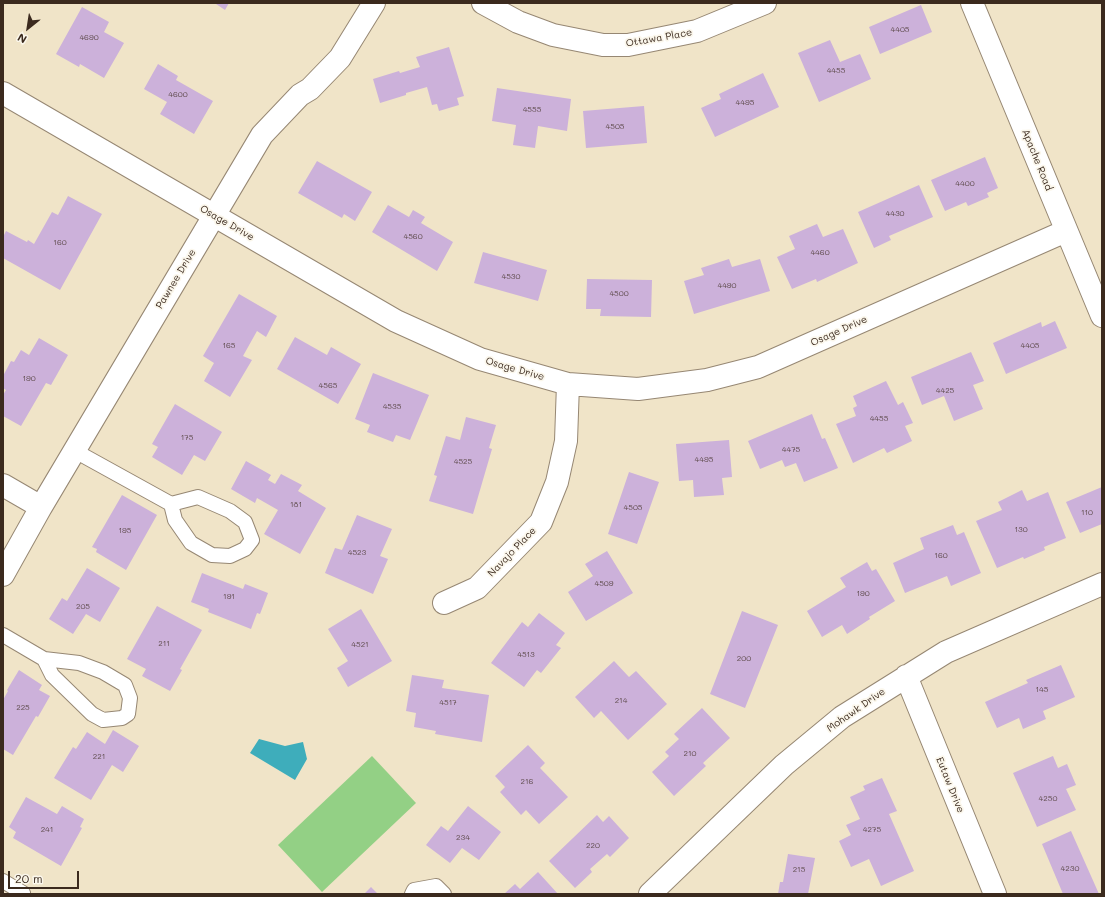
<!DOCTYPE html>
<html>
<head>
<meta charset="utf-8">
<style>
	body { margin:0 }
	#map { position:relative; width:1105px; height:897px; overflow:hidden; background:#f0e4c8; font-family:Mali,sans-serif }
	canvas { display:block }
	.frame { position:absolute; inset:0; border:4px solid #3b2a1e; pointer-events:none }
	.north { position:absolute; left:8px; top:8px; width:40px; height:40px; -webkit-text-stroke:3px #fbf7ec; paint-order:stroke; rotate:210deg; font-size:11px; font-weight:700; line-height:16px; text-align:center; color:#3b2a1e }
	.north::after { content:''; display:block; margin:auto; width:14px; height:18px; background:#3b2a1e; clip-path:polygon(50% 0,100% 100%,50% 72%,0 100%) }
	.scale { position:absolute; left:8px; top:871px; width:71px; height:18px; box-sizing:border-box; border:2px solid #3b2a1e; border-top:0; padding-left:5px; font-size:12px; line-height:14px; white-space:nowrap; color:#3b2a1e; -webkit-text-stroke:3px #fbf7ec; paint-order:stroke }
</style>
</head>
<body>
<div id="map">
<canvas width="1105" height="897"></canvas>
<div class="frame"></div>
<div class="north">N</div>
<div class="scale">20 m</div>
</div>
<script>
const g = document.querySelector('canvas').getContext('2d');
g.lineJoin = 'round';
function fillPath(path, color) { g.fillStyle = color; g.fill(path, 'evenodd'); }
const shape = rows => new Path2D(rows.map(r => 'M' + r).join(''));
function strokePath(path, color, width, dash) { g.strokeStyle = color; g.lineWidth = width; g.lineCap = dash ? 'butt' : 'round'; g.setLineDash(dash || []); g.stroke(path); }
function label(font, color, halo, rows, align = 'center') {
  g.font = font + ' Mali,sans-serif'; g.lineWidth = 3.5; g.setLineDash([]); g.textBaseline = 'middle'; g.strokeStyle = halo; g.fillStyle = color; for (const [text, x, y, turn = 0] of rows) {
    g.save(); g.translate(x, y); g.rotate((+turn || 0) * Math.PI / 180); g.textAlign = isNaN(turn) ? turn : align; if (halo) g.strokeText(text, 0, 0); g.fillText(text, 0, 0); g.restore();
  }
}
fillPath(shape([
	[372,756,416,803,322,892,278,845]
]), '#93d085');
fillPath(shape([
	[259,739,285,746,303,742,307,759,295,780,250,753]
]), '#3eadbb');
fillPath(shape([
	[216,3,229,3,225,10,216,4],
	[921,5,932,32,880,54,869,27],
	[82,7,109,22,104,32,124,43,104,78,80,64,79,67,56,54],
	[830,40,840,62,860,54,871,79,819,102,798,53],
	[449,47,464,96,457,98,459,105,439,111,437,104,432,105,427,87,406,93,406,95,380,103,373,79,399,71,400,73,420,67,416,57],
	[158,64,178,76,176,80,213,101,194,134,160,114,167,102,144,89],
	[763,73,779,107,715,137,701,108,721,99,719,94],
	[497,88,571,99,567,131,538,126,535,148,513,145,516,125,492,121],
	[644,106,647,143,586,148,583,111],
	[985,157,998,188,987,193,989,197,968,206,966,202,945,211,931,180],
	[317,161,372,192,355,221,344,214,342,218,298,193],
	[919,185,933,217,889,236,891,240,874,248,858,212],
	[68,196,102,214,60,290,3,258,3,237,6,231,27,242,28,240,34,244,52,212,58,215],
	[388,205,409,217,413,210,425,217,421,223,453,242,437,271,372,232],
	[817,224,823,237,843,229,858,263,817,282,816,279,792,289,777,257,795,249,789,236],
	[483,252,547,270,538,301,474,283],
	[729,259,732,267,760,259,770,291,694,314,684,281,704,275,701,268],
	[587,279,652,280,651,317,600,316,601,309,586,309],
	[239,294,277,316,266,337,257,331,243,356,252,360,230,397,204,381,214,363,203,356],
	[1055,321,1067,348,1006,374,993,343,1041,322,1042,327],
	[295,337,327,355,331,347,361,364,338,404,277,369],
	[39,338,68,355,51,385,46,383,21,426,3,416,3,395,6,390,3,388,3,376,11,361,14,362,21,350,29,355],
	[971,352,984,381,973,385,983,409,954,421,944,396,922,405,911,377],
	[373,373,429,395,410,440,396,435,393,442,367,432,370,425,355,419],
	[886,381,898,405,903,402,913,423,905,426,912,441,887,453,884,448,853,463,836,424,856,416,853,408,857,406,853,396],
	[175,404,222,432,205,461,194,455,182,475,152,457,158,447,152,444],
	[812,414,822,439,825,438,838,468,804,482,796,463,785,467,782,460,760,469,748,441],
	[466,417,496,425,489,448,492,449,473,514,429,501,437,476,434,475,446,436,460,440],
	[729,440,732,477,722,478,724,495,694,497,693,480,679,481,676,444],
	[246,461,271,475,268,480,275,484,281,474,302,485,298,491,326,508,300,554,264,534,278,510,257,498,255,503,231,489],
	[629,472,659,482,637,544,608,534],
	[1102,487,1102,524,1080,533,1066,502],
	[1022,490,1027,501,1048,492,1066,538,1044,547,1045,550,1024,559,1023,557,997,568,976,521,1002,510,998,502],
	[122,495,157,515,126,570,96,552,97,549,92,547],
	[357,515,392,529,380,556,388,559,373,594,325,573,335,548,342,550],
	[953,525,957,535,964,532,981,573,951,586,947,576,905,593,893,563,924,549,920,538],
	[607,551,633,593,586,621,568,592,593,576,585,564],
	[867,562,872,571,876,569,895,601,869,617,870,619,847,634,842,625,822,637,807,611,846,587,840,578],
	[87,568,120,588,100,622,86,614,73,634,49,619,62,598,67,601],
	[202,573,243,589,245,584,268,593,260,614,257,613,251,629,208,612,209,609,191,602],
	[157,606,202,630,180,669,182,670,170,691,142,676,146,669,127,659],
	[361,609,392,661,348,687,337,668,348,661,328,629],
	[742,611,778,625,745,708,710,694],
	[539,613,565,633,556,645,561,648,541,673,537,670,524,687,491,663,522,622,528,627],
	[614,661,629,677,636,671,667,704,628,740,601,711,594,718,575,697],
	[1061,665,1075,697,1043,711,1046,719,1023,729,1019,718,997,728,985,702,1028,683,1026,680],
	[19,670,42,685,39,690,50,696,38,717,36,716,13,755,3,749,3,700,8,691,7,690],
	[412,675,444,680,442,688,489,695,482,742,435,734,436,731,414,727,416,713,406,711],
	[702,708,730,738,703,763,706,766,674,796,652,772,669,756,665,752,679,739,674,734],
	[113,730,139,746,123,772,112,765,91,800,54,778,73,747,76,749,87,732,105,744],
	[528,745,545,763,540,768,568,797,539,824,526,810,521,815,500,792,505,787,495,776],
	[1053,756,1058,768,1067,764,1076,785,1066,789,1076,810,1037,827,1013,773],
	[882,778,897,811,889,814,914,871,881,886,869,859,851,867,839,841,851,835,846,825,860,819,850,797,865,790,863,786],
	[26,797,57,814,62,806,84,819,80,827,82,828,61,866,13,838,16,832,9,827],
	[468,806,501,832,479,860,462,848,450,863,426,845,441,826,448,831],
	[597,815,603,822,609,816,629,838,610,857,607,854,590,869,592,872,575,888,549,861],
	[1071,831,1099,894,1063,894,1042,844],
	[788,854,815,858,808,894,778,894,780,882,783,882],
	[538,872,558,894,504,894,515,884,520,889],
	[371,887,378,894,364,894]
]), '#ccb1da');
const lane = shape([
	[75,451,171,504,198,497,230,511,245,522,252,540,245,549,230,556,212,555,191,543,175,520,171,504],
	[3,635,44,659,79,663,103,672,125,685,130,698,128,714,122,718,103,720,92,714,52,675,44,659],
	[3,881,23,893],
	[412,894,414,890,436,886,444,894]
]);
const street = shape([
	[483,3,518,22,553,35,603,45,628,45,697,31,765,3],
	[972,3,1102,316],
	[3,93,396,321,480,359,568,384,638,389,707,380,758,367,1066,231],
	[3,485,41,507],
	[3,575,41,507,262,135,300,95,310,89,340,58,374,3],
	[444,603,477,588,541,522,557,482,566,441,568,384],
	[906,676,995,894],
	[650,894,784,765,842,717,946,652,1102,584]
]);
strokePath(lane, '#968773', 16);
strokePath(street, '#968773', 24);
strokePath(lane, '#fff', 14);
strokePath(street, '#fff', 22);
label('8px', '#5f4c4d', null, [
	["4405",900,30],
	["4690",89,38],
	["4455",836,71],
	["4600",178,95],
	["4495",745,103],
	["4555",532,110],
	["4505",615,127],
	["4400",965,184],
	["4430",895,214],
	["4560",413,237],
	["160",60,243],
	["4460",820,253],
	["4530",511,277],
	["4490",727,286],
	["4500",619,294],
	["165",229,346],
	["4405",1030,346],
	["190",29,379],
	["4565",328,386],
	["4425",945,391],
	["4535",392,407],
	["4455",879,419],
	["175",187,438],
	["4475",791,450],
	["4495",704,460],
	["4525",463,462],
	["181",296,505],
	["4505",633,508],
	["110",1087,513],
	["130",1021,530],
	["195",125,531],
	["4523",357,553],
	["160",941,556],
	["4509",604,584],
	["190",863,594],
	["191",229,597],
	["205",83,607],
	["211",164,644],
	["4521",360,645],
	["4513",526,655],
	["200",744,659],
	["145",1042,690],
	["214",621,701],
	["4517",448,703],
	["225",23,708],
	["210",690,754],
	["221",99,757],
	["216",527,782],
	["4250",1048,799],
	["241",47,830],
	["4275",872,830],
	["234",463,838],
	["220",593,846],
	["4230",1070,869],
	["215",799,870]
]);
label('10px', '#3b2a1e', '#fbf7ec', [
	["Ottawa Place",659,38,-10],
	["Apache Road",1037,160,68],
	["Osage Drive",227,223,30],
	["Pawnee Drive",176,279,-59],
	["Osage Drive",839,331,-24],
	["Osage Drive",515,369,16],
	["Navajo Place",512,552,-46],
	["Mohawk Drive",856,710,-35],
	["Eutaw Drive",950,785,68]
]);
</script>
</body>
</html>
